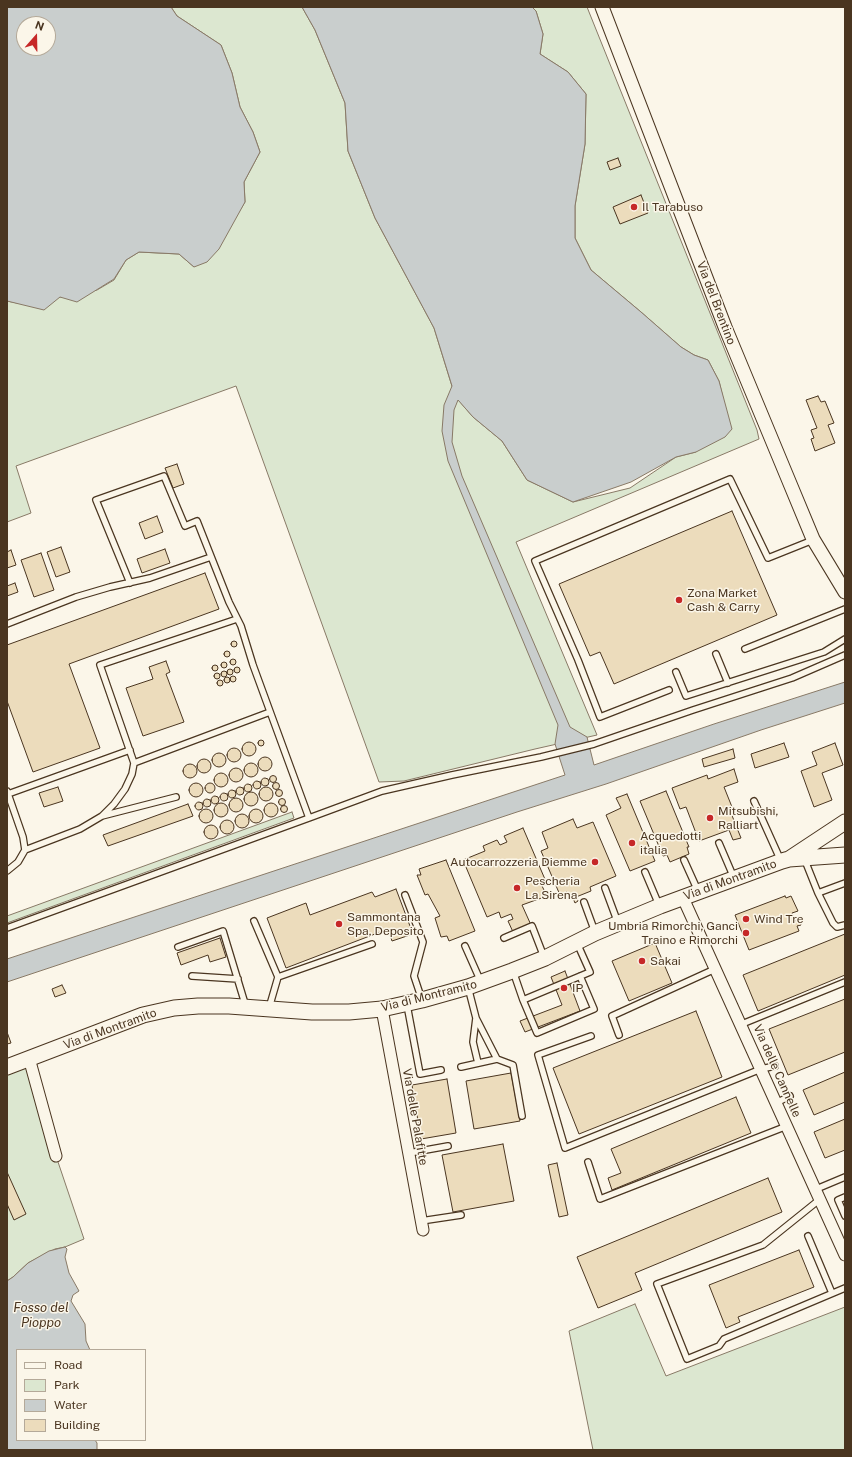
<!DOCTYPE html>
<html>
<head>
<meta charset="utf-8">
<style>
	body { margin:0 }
	#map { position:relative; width:852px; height:1457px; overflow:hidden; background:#fbf6e9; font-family:"Public Sans",sans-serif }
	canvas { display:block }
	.frame { position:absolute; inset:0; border:8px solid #4a3520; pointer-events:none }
	.legend { position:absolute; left:16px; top:1349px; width:130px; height:92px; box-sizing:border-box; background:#fbf6e9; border:1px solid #b4a999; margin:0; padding:5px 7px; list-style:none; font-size:12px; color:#4a3520 }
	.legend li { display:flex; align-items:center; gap:8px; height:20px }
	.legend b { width:20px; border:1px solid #b4a999 }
	.north { position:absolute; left:16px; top:16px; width:40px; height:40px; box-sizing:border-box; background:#fbf6e9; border:1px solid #b4a999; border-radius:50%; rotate:20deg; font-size:11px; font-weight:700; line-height:16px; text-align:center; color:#4a3520 }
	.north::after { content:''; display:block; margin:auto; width:14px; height:18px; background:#c62828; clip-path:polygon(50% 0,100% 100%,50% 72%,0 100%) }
</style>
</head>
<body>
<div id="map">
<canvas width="852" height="1457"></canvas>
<div class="frame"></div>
<ul class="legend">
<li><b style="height:5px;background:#fbf6e9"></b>Road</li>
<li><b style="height:11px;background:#dce7d0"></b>Park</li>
<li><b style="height:11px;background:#c9cecd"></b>Water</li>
<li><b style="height:11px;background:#ecdcbc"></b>Building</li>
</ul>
<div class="north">N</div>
</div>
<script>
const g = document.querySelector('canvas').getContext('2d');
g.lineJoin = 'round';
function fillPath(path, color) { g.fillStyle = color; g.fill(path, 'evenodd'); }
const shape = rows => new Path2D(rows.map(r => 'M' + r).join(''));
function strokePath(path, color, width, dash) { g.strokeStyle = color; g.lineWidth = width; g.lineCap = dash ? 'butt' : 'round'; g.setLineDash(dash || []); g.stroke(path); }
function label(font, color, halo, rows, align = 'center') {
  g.font = font + ' "Public Sans",sans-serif'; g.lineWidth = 3; g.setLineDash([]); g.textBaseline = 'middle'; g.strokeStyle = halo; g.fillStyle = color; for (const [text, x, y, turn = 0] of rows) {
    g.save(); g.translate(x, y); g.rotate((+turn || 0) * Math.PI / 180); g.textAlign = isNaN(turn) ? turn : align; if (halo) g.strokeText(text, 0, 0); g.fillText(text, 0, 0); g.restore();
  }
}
const green = shape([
	[171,7,302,7,315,30,345,103,348,151,375,218,434,328,455,396,473,417,502,441,527,480,573,502,630,488,676,457,696,452,723,398,719,381,708,360,694,355,681,347,641,312,591,270,575,238,575,206,585,144,586,94,568,72,540,54,543,34,536,11,532,7,587,7,757,430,759,439,516,542,597,735,535,749,404,781,379,782,236,386,16,466,31,513,7,522,7,301,17,303,60,297,97,290,114,280,126,260,139,252,179,254,194,267,234,220,245,202,244,182,260,152,253,132,240,107,232,73,221,45,177,16,171,7],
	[292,812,294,818,7,923,7,916,292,812],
	[29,1058,56,1156,84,1239,65,1247,55,1249,28,1263,13,1277,7,1281,7,1067,29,1058],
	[635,1304,666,1376,845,1307,845,1450,593,1450,569,1331,635,1304]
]);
fillPath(green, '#dce7d0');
strokePath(green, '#887966', 1);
const water = shape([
	[7,7,171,7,177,16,221,45,232,73,240,107,253,132,260,152,244,182,245,202,219,249,207,262,194,267,179,254,139,252,126,260,114,279,77,302,60,297,44,310,7,301,7,7],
	[24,24,48,24,48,48,24,48,24,24],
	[302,7,532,7,536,11,543,34,540,54,568,72,586,94,585,144,575,206,575,238,591,270,641,312,681,347,694,355,708,360,719,381,732,429,725,437,696,452,676,457,631,482,573,502,527,480,502,441,473,417,458,400,454,410,452,442,462,476,570,727,587,737,594,765,714,724,845,682,845,703,761,730,606,784,517,812,7,982,7,959,565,775,555,744,558,725,448,461,442,431,444,405,452,386,434,328,375,218,348,151,345,103,315,30,302,7],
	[65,1247,67,1249,65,1257,69,1273,79,1291,73,1295,71,1301,85,1324,86,1341,90,1350,17,1350,17,1440,95,1440,97,1443,97,1450,7,1450,7,1281,13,1277,28,1263,49,1251,65,1247]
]);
fillPath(water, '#c9cecd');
strokePath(water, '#887966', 1);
const building = shape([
	[618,158,621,166,610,170,607,162,618,158],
	[641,195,648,213,620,224,613,207,641,195],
	[818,396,821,402,825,401,834,423,828,425,835,443,815,451,811,439,814,438,811,430,817,428,806,400,818,396],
	[177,464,184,484,173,488,165,468,177,464],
	[732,511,777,615,614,684,600,652,590,656,559,584,732,511],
	[157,516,163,532,145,539,139,523,157,516],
	[61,547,70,572,56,577,47,552,61,547],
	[165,549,170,563,142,573,137,559,165,549],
	[11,550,16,565,7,568,7,552,11,550],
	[41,553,54,590,34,597,21,560,41,553],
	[205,573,219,609,69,664,100,748,33,772,7,701,7,645,205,573],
	[15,583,18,592,7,596,7,586,15,583],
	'231 644a3 3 0 1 1 6 0a3 3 0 1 1-6 0Z',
	'224 654a3 3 0 1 1 6 0a3 3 0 1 1-6 0Z',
	'230 662a3 3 0 1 1 6 0a3 3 0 1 1-6 0Z',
	[166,661,170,672,166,674,184,722,143,736,126,688,153,679,149,667,166,661],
	'221 665a3 3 0 1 1 6 0a3 3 0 1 1-6 0Z',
	'212 668a3 3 0 1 1 6 0a3 3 0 1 1-6 0Z',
	'234 670a3 3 0 1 1 6 0a3 3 0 1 1-6 0Z',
	'227 672a3 3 0 1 1 6 0a3 3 0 1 1-6 0Z',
	'221 674a3 3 0 1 1 6 0a3 3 0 1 1-6 0Z',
	'214 676a3 3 0 1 1 6 0a3 3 0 1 1-6 0Z',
	'230 679a3 3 0 1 1 6 0a3 3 0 1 1-6 0Z',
	'224 680a3 3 0 1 1 6 0a3 3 0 1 1-6 0Z',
	'217 683a3 3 0 1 1 6 0a3 3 0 1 1-6 0Z',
	'258 743a3 3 0 1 1 6 0a3 3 0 1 1-6 0Z',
	'242 749a7 7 0 1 1 14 0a7 7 0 1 1-14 0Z',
	[784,743,789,757,755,768,751,754,784,743],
	[835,743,843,765,822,773,832,800,814,807,801,771,817,765,812,752,835,743],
	'227 755a7 7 0 1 1 14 0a7 7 0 1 1-14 0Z',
	[733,749,735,758,704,767,702,759,733,749],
	'212 760a7 7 0 1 1 14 0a7 7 0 1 1-14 0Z',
	'258 764a7 7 0 1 1 14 0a7 7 0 1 1-14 0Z',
	'197 766a7 7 0 1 1 14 0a7 7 0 1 1-14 0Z',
	'244 770a7 7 0 1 1 14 0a7 7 0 1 1-14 0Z',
	'183 771a7 7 0 1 1 14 0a7 7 0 1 1-14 0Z',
	'229 775a7 7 0 1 1 14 0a7 7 0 1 1-14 0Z',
	[734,769,738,782,724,787,734,812,731,813,741,838,733,840,729,830,699,841,686,807,680,809,672,788,707,775,708,779,734,769],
	'214 780a7 7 0 1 1 14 0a7 7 0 1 1-14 0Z',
	'269.5 779a3.5 3.5 0 1 1 7 0a3.5 3.5 0 1 1-7 0Z',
	'261 782a4 4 0 1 1 8 0a4 4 0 1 1-8 0Z',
	'253 785a4 4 0 1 1 8 0a4 4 0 1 1-8 0Z',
	'272.5 786a3.5 3.5 0 1 1 7 0a3.5 3.5 0 1 1-7 0Z',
	'205 788a5 5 0 1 1 10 0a5 5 0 1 1-10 0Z',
	'189 790a7 7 0 1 1 14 0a7 7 0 1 1-14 0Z',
	'244 788a4 4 0 1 1 8 0a4 4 0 1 1-8 0Z',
	[58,787,63,801,44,807,39,793,58,787],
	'259 794a7 7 0 1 1 14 0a7 7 0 1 1-14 0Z',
	'236 791a4 4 0 1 1 8 0a4 4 0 1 1-8 0Z',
	'275.5 793a3.5 3.5 0 1 1 7 0a3.5 3.5 0 1 1-7 0Z',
	'228 794a4 4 0 1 1 8 0a4 4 0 1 1-8 0Z',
	[666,791,689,847,687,847,689,854,670,862,667,855,663,856,640,801,666,791],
	'244 799a7 7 0 1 1 14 0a7 7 0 1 1-14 0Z',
	'220 797a4 4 0 1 1 8 0a4 4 0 1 1-8 0Z',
	[627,794,655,861,630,871,606,815,621,808,616,798,627,794],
	'211 800a4 4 0 1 1 8 0a4 4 0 1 1-8 0Z',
	'229 805a7 7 0 1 1 14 0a7 7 0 1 1-14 0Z',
	'278.5 802a3.5 3.5 0 1 1 7 0a3.5 3.5 0 1 1-7 0Z',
	'203 803a4 4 0 1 1 8 0a4 4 0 1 1-8 0Z',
	'195 806a4 4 0 1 1 8 0a4 4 0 1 1-8 0Z',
	'214 810a7 7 0 1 1 14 0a7 7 0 1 1-14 0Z',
	'264 810a7 7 0 1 1 14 0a7 7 0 1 1-14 0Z',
	[188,804,193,816,108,846,103,835,188,804],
	'280.5 809a3.5 3.5 0 1 1 7 0a3.5 3.5 0 1 1-7 0Z',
	'199 816a7 7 0 1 1 14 0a7 7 0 1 1-14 0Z',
	'249 816a7 7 0 1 1 14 0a7 7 0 1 1-14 0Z',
	'235 821a7 7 0 1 1 14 0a7 7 0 1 1-14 0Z',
	[573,819,577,828,593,822,616,876,590,887,591,891,576,897,578,901,575,903,572,896,569,897,567,892,560,895,541,851,548,848,542,832,573,819],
	'220 827a7 7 0 1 1 14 0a7 7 0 1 1-14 0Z',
	'204 832a7 7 0 1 1 14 0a7 7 0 1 1-14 0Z',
	[523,828,547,884,542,886,547,896,522,905,531,925,513,932,508,921,513,919,511,914,501,918,499,912,487,917,463,860,485,851,483,846,497,840,500,845,507,842,504,836,523,828],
	[446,860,475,931,449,941,447,936,441,937,435,918,440,916,428,894,425,895,417,875,421,875,419,869,446,860],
	[396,889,413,934,392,941,388,929,286,968,267,918,306,903,310,915,372,892,375,897,396,889],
	[785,896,786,898,791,896,798,911,792,913,795,921,799,919,801,925,797,926,799,931,749,950,735,915,785,896],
	[845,934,845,975,758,1011,743,975,845,934],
	[220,938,226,957,210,962,208,955,181,965,177,953,220,938],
	[655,943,672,983,629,1001,612,961,655,943],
	[565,971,580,1011,525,1032,520,1021,562,1005,551,977,565,971],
	[62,985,66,993,55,997,52,989,62,985],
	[845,999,845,1052,788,1075,769,1029,845,999],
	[696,1011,722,1077,579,1134,553,1068,696,1011],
	[7,1032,11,1043,7,1044,7,1032],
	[845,1072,845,1102,814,1115,803,1090,845,1072],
	[511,1073,520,1121,474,1129,466,1081,511,1073],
	[447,1079,456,1133,421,1139,412,1085,447,1079],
	[736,1097,751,1133,612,1190,608,1178,621,1173,611,1149,736,1097],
	[845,1119,845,1150,825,1158,814,1132,845,1119],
	[503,1144,514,1201,453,1212,442,1155,503,1144],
	[557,1163,568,1215,559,1217,548,1165,557,1163],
	[7,1172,26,1214,14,1220,7,1204,7,1172],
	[768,1178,782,1212,635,1273,642,1290,598,1308,577,1257,768,1178],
	[799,1250,814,1287,738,1317,740,1322,726,1328,709,1285,799,1250]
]);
fillPath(building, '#ecdcbc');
strokePath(building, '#4a3520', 1);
const service = shape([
	[7,624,76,597,110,587,150,578,211,557],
	[745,649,845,609],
	[716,654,728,683],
	[676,672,686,696,824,652,845,639],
	[669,690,600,717,578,660,535,561,730,479,768,558,813,540],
	[134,763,270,712],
	[8,794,130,750],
	[754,801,781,861],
	[102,816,114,804,125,789,132,774,134,763,100,665,237,619],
	[309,818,382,791,452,775,541,757,594,744,693,710,792,678,845,655],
	[719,843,734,878],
	[25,850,80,829,102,816,176,797],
	[804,858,818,893,833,923,837,927,845,925],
	[684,860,698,891],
	[7,871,18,862,25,850,23,837,7,791],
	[645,872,659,905],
	[605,888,618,923],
	[818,893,845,883],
	[405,895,423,942,414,976,422,1000],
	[584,902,595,932],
	[254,921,278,977,269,1008],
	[7,928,309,818,253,665,241,626,229,602,197,521,185,526,164,476,96,500,130,583],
	[504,938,532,926,544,957],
	[465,946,481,982],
	[178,947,223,931,246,1007],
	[513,971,523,1000,590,972,577,943],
	[192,976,238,979],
	[278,977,372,944],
	[468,987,476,1018,473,1042,478,1063],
	[523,1000,537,1033,594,1009,580,976],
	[407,1005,420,1074,441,1070],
	[476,1018,497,1059],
	[742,1024,845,982],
	[619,1035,612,1016,715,969],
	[591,1036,538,1055,565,1148,761,1069,775,1066],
	[461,1067,497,1059,513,1065,522,1116],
	[776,1103,790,1096],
	[409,1153,448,1146],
	[588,1162,600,1199,787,1126],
	[814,1190,845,1177],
	[845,1197,838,1200,845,1216],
	[819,1200,763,1245,657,1284,687,1359,719,1346,724,1339,845,1288],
	[421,1221,461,1215],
	[808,1236,832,1293]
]);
const minor = shape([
	[683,898,845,1255],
	[382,1009,423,1230],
	[29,1058,56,1156]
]);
const tertiary = shape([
	[602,7,725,327,786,474,813,539,845,592]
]);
const secondary = shape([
	[789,859,845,822],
	[7,1067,143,1015,174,1008,198,1006,229,1006,312,1012,349,1012,382,1009,422,1000,468,987,512,971,545,958,595,933,660,906,782,861,789,859,845,855]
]);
strokePath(service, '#4a3520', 8);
strokePath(minor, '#4a3520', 13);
strokePath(tertiary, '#4a3520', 15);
strokePath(secondary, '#4a3520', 17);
strokePath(service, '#fbf6e9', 5.5);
strokePath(minor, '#fbf6e9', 11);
strokePath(tertiary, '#fbf6e9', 13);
strokePath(secondary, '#fbf6e9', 15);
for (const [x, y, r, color] of [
	[634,207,4,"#c62828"],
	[679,600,4,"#c62828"],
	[710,818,4,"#c62828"],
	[632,843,4,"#c62828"],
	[595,862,4,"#c62828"],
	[517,888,4,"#c62828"],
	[746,919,4,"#c62828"],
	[339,924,4,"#c62828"],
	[746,933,4,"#c62828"],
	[642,961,4,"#c62828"],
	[564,988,4,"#c62828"]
]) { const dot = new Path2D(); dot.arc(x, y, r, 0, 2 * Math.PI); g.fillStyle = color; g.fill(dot); strokePath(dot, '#fbf6e9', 1.5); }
label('12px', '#4a3520', '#fbf6e9', [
	["Il Tarabuso",642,207],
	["Zona Market",687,593],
	["Cash & Carry",687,607],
	["Mitsubishi,",718,811],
	["Ralliart",718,825],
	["Acquedotti",640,836],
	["italia",640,850],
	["Autocarrozzeria Diemme",587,862,"right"],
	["Pescheria",525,881],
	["La Sirena",525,895],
	["Sammontana",347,917],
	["Spa, Deposito",347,931],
	["Wind Tre",754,919],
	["Umbria Rimorchi, Ganci",738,926,"right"],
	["Traino e Rimorchi",738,940,"right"],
	["Sakai",650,961],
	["IP",572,988]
], 'left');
label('12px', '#4a3520', '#fbf6e9', [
	["Via del Brentino",716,303,69],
	["Via di Montramito",730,880,-20],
	["Via di Montramito",429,996,-14],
	["Via di Montramito",110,1029,-20],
	["Via delle Cannelle",777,1071,66],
	["Via delle Palafitte",415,1117,80]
]);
label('italic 13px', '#4a3520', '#fbf6e9', [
	["Fosso del",41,1308],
	["Pioppo",41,1323]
]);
</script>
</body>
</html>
